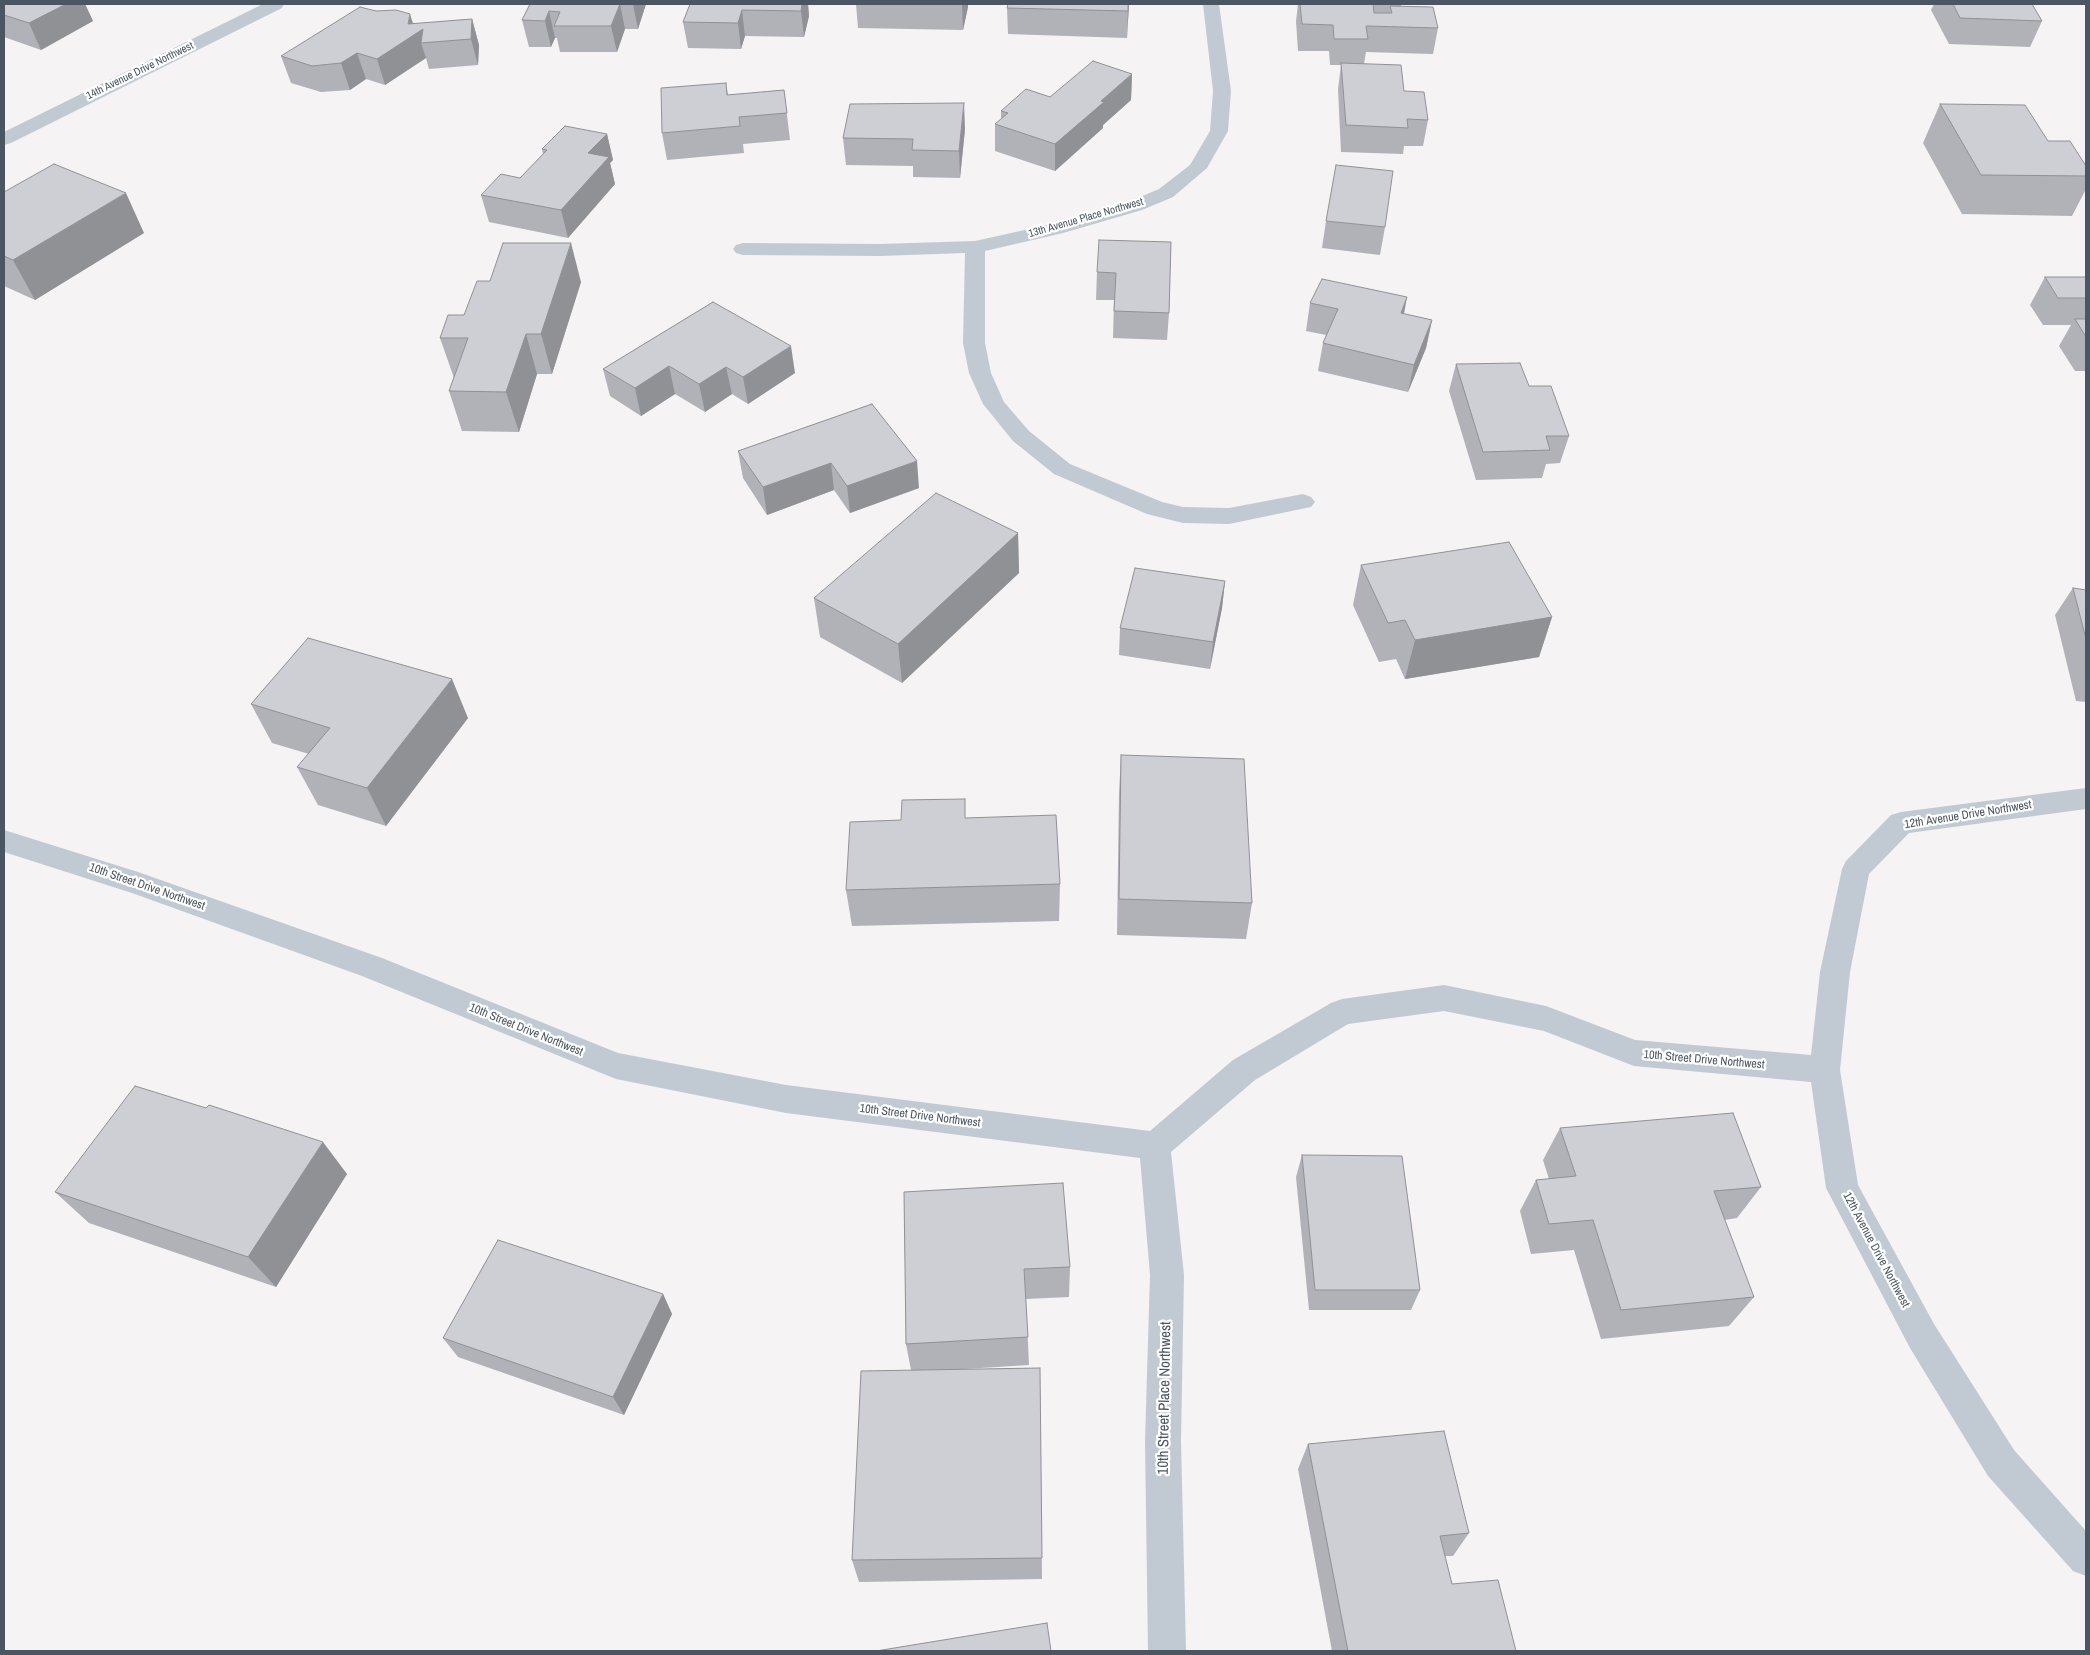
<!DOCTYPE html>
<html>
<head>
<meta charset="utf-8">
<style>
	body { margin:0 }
	#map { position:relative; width:2090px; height:1655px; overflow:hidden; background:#f5f3f3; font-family:"Archivo Narrow",sans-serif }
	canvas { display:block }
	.frame { position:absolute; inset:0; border:5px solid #4a5661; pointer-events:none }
</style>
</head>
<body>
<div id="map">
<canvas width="2090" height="1655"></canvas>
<div class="frame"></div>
</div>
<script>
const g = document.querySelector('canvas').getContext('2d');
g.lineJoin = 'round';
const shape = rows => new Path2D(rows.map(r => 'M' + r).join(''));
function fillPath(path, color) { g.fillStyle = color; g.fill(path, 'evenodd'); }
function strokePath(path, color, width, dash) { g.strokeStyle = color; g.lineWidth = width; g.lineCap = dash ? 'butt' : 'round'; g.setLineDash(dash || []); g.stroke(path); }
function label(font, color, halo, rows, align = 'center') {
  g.font = font + ' "Archivo Narrow",sans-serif'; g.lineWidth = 4.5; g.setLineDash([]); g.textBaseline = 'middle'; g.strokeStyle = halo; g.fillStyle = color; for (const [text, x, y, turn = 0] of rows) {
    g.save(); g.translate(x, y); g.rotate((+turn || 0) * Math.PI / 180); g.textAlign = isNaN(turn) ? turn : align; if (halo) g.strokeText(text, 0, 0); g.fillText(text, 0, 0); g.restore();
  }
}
fillPath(shape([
	[263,4,284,4,282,8,11,143,4,145,4,132,263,4],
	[1203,4,1219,4,1231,91,1228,131,1207,168,1173,197,1142,210,1063,233,985,251,985,343,991,373,1004,402,1029,431,1070,464,1162,502,1183,507,1229,508,1303,494,1311,497,1315,502,1311,507,1229,524,1183,523,1147,514,1054,474,1013,441,983,404,969,373,963,343,965,253,880,256,743,255,736,253,733,249,736,245,743,243,880,244,975,241,1052,224,1128,202,1159,189,1190,165,1210,131,1213,91,1203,4],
	[2086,788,2086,809,1909,833,1869,874,1850,972,1840,1070,1858,1185,1934,1324,2014,1450,2086,1531,2086,1576,2073,1571,1988,1476,1910,1348,1826,1188,1811,1082,1634,1066,1544,1031,1444,1011,1348,1024,1255,1080,1171,1152,1184,1275,1181,1441,1186,1651,1148,1651,1145,1441,1150,1275,1140,1158,786,1113,616,1079,362,976,132,893,4,852,4,830,138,872,382,958,618,1053,786,1085,1150,1131,1233,1060,1331,1003,1342,999,1444,985,1546,1006,1635,1040,1811,1055,1820,972,1842,869,1846,861,1891,815,1901,812,2086,788]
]), '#c1cad2');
fillPath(shape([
	[4,4,85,4,93,21,41,50,4,37],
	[530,4,646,4,638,29,625,29,617,52,560,52,557,38,555,38,551,47,529,47,522,20],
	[690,4,808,4,809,16,804,37,745,36,741,49,688,48,683,22],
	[856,4,968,4,968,7,963,30,858,28],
	[1129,4,1127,38,1008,34,1007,8],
	[1298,4,1401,4,1401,6,1438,28,1433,54,1366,52,1364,64,1404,91,1428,120,1423,146,1404,146,1403,154,1341,152,1338,89,1341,65,1330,65,1329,51,1298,51,1296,21],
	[1934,4,2032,4,2042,21,2030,47,1949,44,1931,10],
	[472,19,479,45,478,65,429,69,426,58,385,85,366,79,350,90,321,92,291,83,281,56,413,24],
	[1132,74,1131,100,1103,125,1103,128,1055,171,995,151,995,124,1001,119,1001,111],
	[726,83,728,95,784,90,790,140,743,144,744,153,667,160,662,133],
	[1940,104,2048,141,2086,166,2086,189,2072,216,1962,214,1923,143],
	[965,129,960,178,913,177,913,166,846,165,843,138],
	[607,134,613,160,610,163,615,184,568,238,489,222,481,195,520,178,543,154,542,149],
	[4,192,144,233,35,300,4,286],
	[1326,221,1385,227,1380,255,1322,248],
	[1171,242,1169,313,1167,340,1113,338,1114,300,1096,300,1097,272],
	[2045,277,2086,277,2086,371,2075,371,2059,346,2071,325,2043,325,2030,305],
	[581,282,552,374,537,374,519,432,462,431,449,391,454,378,440,338,464,315],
	[713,302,795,373,748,404,732,394,705,412,675,394,641,416,610,396,603,369],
	[1310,303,1404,314,1432,320,1426,348,1408,392,1318,371,1323,343,1326,335,1306,331],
	[1456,364,1529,386,1569,436,1560,463,1546,464,1542,478,1476,480,1449,391],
	[872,404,919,488,850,513,834,490,767,515,743,478,738,451],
	[1018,533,1019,573,902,683,820,637,814,598],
	[1361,565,1552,617,1539,657,1405,679,1396,659,1379,662,1353,605],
	[1225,581,1222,608,1210,669,1119,655,1120,628],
	[2073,588,2086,590,2086,702,2076,701,2055,615],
	[251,704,468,718,386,826,318,805,297,767,309,754,272,743],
	[1121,755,1252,903,1246,939,1117,935,1119,793],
	[966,818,1060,884,1059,921,852,926,846,890],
	[206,1108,347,1174,276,1287,89,1223,55,1192],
	[1560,1128,1761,1187,1737,1218,1724,1220,1754,1297,1729,1326,1601,1339,1574,1250,1531,1254,1520,1211,1536,1180,1549,1179,1543,1160],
	[1302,1155,1420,1290,1411,1310,1309,1310,1296,1177],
	[904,1192,1070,1267,1069,1297,1026,1299,1029,1365,949,1370,1040,1368,1042,1579,859,1582,852,1560,911,1370,906,1344],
	[663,1294,672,1314,624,1415,458,1357,443,1338],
	[1308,1444,1469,1533,1453,1556,1445,1556,1452,1584,1516,1651,1332,1651,1298,1469]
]), '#b0b2b7');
fillPath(shape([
	[66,4,85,4,93,21,41,50,29,23],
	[620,4,625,29,617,52,611,26],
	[633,4,646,4,638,29],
	[802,4,808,4,809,16,804,37,801,11],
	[962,4,968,4,968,7,963,30],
	[1128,4,1129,4,1127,38],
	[742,10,745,36,741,49,738,23],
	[549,11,555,38,551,47,545,21],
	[410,14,416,33,423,29,421,43,426,58,385,85,377,59,408,24],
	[472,19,479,45,478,65,471,39],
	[357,53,366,79,350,90,341,63],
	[1132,74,1131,100,1103,125,1103,128,1055,171,1055,144,1101,101],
	[964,103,965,129,960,178,959,151],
	[607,134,613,160,610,163,615,184,568,238,561,210,588,153],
	[126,193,144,233,35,300,13,260],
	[571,243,581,282,552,374,541,334],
	[1407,297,1402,325,1401,313],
	[1432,320,1426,348,1408,392,1414,365],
	[526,334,537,374,519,432,506,392],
	[791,346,795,373,748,404,743,377],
	[669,366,675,394,641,416,635,388],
	[726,367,732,394,705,412,699,384],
	[917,461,919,488,850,513,847,486],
	[831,463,834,490,767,515,763,487],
	[1018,533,1019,573,902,683,898,644],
	[1225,581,1222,608,1210,669,1213,642],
	[1552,617,1539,657,1405,679,1415,640],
	[452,679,468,718,386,826,367,788],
	[323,1142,347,1174,276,1287,248,1257],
	[663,1294,672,1314,624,1415,613,1397]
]), '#909195');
const building = shape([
	[4,4,66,4,29,23,4,15,4,4],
	[530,4,620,4,611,26,554,26,560,12,549,11,545,21,522,20,530,4],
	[690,4,802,4,801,11,742,10,738,23,683,22,690,4],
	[1008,4,1128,4,1128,11,1007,8,1008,4],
	[1300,4,1373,4,1374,13,1392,13,1390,6,1433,7,1438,28,1366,26,1368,39,1334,39,1333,25,1302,24,1300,4],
	[1953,4,2032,4,2042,21,1960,18,1953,4],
	[360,7,376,11,396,10,410,14,408,24,472,19,471,39,421,43,423,29,377,59,357,53,341,63,312,66,281,56,360,7],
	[1093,61,1132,74,1101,101,1104,102,1055,144,995,124,1008,113,1001,111,1026,89,1050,97,1093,61],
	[1341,63,1401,65,1404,91,1424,92,1428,120,1407,119,1408,128,1346,125,1341,63],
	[726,83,727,95,784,90,787,113,739,117,740,126,662,133,661,88,726,83],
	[964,103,959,151,912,150,913,139,843,138,850,104,964,103],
	[1940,104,2025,105,2048,141,2070,141,2086,166,2086,176,1981,175,1940,104],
	[565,126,607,134,588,153,609,157,561,210,481,195,501,174,520,178,547,150,542,149,565,126],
	[54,164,126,193,13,260,4,256,4,192,54,164],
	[1336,165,1393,171,1385,227,1326,221,1336,165],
	[1099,240,1171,242,1169,313,1114,311,1116,273,1097,272,1099,240],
	[503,243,571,243,541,334,526,334,506,392,449,391,468,338,440,338,448,315,464,315,477,281,490,281,503,243],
	[2045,277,2086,277,2086,298,2058,298,2045,277],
	[1322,279,1407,297,1401,313,1432,320,1414,365,1323,343,1338,309,1310,303,1322,279],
	[713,302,791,346,743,377,726,367,699,384,669,366,635,388,603,369,713,302],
	[2075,319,2086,319,2086,337,2075,319],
	[1520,363,1529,386,1551,386,1569,436,1546,436,1550,450,1483,452,1456,364,1520,363],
	[872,404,917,461,847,486,831,463,763,487,738,451,872,404],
	[936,493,1018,533,898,644,814,598,936,493],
	[1509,542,1552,617,1415,640,1405,620,1388,623,1361,565,1509,542],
	[1135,568,1225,581,1213,642,1120,628,1135,568],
	[2073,588,2086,590,2086,639,2073,588],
	[308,638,452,679,367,788,297,767,330,728,251,704,308,638],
	[1121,755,1244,759,1252,903,1119,899,1121,755],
	[965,799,965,818,1056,815,1060,884,846,890,850,822,901,820,902,800,965,799],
	[135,1086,206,1108,209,1105,323,1142,248,1257,55,1192,135,1086],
	[1733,1113,1761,1187,1714,1191,1754,1297,1621,1310,1593,1220,1549,1224,1536,1180,1576,1176,1560,1128,1733,1113],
	[1302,1155,1402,1156,1420,1290,1315,1290,1302,1155],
	[1063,1183,1070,1267,1024,1269,1028,1337,906,1344,904,1192,1063,1183],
	[498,1240,663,1294,613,1397,443,1338,498,1240],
	[1040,1368,1042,1558,852,1560,861,1371,1040,1368],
	[1444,1431,1469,1533,1440,1536,1452,1584,1498,1580,1516,1651,1348,1651,1308,1444,1444,1431],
	[1047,1623,1051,1651,876,1651,1047,1623]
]);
fillPath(building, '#cdcfd5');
strokePath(building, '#909195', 1);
label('11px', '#4a5661', '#fff', [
	["14th Avenue Drive Northwest",140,71,-26],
	["13th Avenue Place Northwest",1086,218,-16]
]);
label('12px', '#4a5661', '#fff', [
	["12th Avenue Drive Northwest",1968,815,-9],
	["10th Street Drive Northwest",147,887,19],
	["10th Street Drive Northwest",526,1030,22],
	["10th Street Drive Northwest",1704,1060,5],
	["10th Street Drive Northwest",920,1116,7],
	["12th Avenue Drive Northwest",1876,1250,62]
]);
label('15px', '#4a5661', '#fff', [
	["10th Street Place Northwest",1165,1398,-89]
]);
</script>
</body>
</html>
